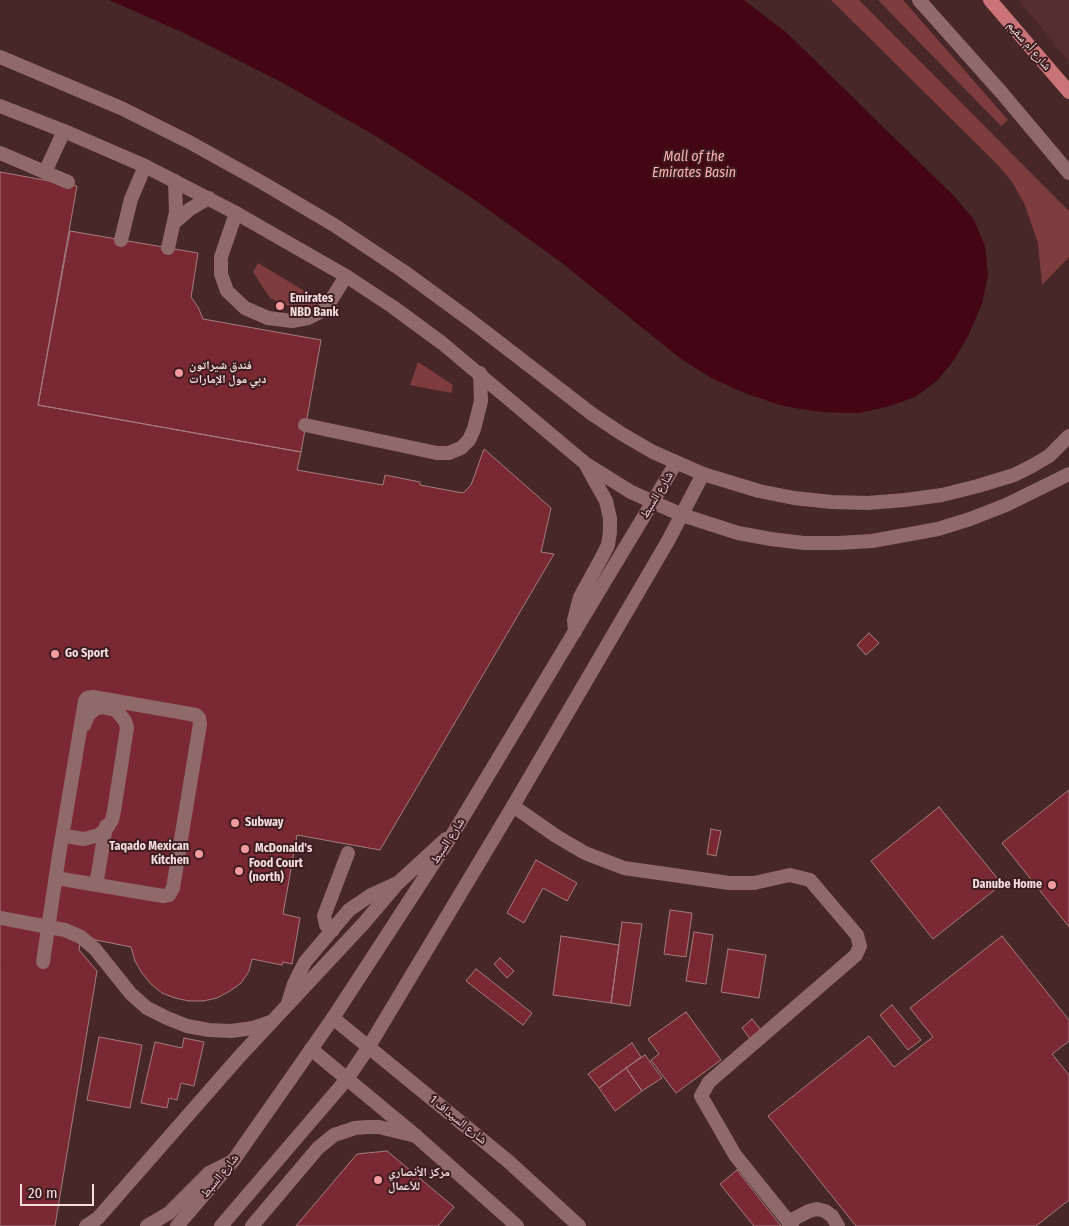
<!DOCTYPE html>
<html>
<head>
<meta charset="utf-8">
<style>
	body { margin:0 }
	#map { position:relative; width:1069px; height:1226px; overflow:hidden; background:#482729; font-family:"Fira Sans Condensed",sans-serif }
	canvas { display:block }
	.scale { position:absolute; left:20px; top:1184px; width:74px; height:22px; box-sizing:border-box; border:2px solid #f4ddde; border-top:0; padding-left:6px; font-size:15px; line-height:18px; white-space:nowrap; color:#f4ddde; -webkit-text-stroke:4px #3d1d1f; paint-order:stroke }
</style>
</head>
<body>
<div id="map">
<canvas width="1069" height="1226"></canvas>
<div class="scale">20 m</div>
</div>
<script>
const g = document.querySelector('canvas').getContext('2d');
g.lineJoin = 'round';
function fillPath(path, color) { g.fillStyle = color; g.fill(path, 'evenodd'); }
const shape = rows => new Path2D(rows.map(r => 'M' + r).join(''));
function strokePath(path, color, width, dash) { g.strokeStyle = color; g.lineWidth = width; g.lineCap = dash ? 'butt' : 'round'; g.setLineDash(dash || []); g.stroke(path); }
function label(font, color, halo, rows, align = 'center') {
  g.font = font + ' "Fira Sans Condensed","Noto Naskh Arabic",sans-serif'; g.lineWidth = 4; g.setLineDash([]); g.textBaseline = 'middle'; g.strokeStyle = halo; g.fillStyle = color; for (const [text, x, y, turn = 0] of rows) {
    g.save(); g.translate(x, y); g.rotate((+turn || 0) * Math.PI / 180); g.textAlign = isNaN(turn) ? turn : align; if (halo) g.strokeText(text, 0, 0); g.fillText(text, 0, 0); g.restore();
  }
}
fillPath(shape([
	[1019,0,1069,0,1069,62]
]), '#562e31');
fillPath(shape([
	[831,0,859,0,1069,211,1069,257,1042,285,1038,243,1024,203,1012,182,998,165],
	[878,0,903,0,1008,120,1001,126],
	[258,263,313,296,318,302,317,306,311,311,307,310,282,304,270,298,253,272],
	[418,362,453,385,451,393,410,385]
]), '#7e3c41');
fillPath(shape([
	[109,0,744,0,787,33,955,197,974,220,985,246,988,275,982,304,968,336,954,360,937,381,915,397,890,406,859,413,821,412,783,406,747,394,713,379,681,359,562,263,472,198,379,138,283,83,184,33]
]), '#440612');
const building = shape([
	[0,172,77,186,38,405,301,452,297,470,383,485,385,475,420,482,420,485,463,493,471,485,484,449,551,508,541,552,554,554,380,850,297,835,283,914,300,918,292,964,283,962,282,965,252,959,249,971,241,983,230,991,217,998,203,1001,189,1001,175,998,162,993,151,984,142,973,135,961,131,947,81,937,79,950,97,971,55,1226,0,1226,0,172],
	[70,231,198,253,191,297,198,307,203,319,321,340,301,452,38,405,70,231],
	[869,633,879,643,866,655,857,645,869,633],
	[1069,790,1069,927,1002,843,1069,790],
	[939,807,1002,884,933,939,871,861,939,807],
	[711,829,721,831,716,856,707,854,711,829],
	[536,860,577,883,567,901,543,888,524,923,507,913,536,860],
	[670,910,692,913,686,957,664,954,670,910],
	[622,922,642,924,630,1006,611,1003,622,922],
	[694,932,713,935,706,984,686,981,694,932],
	[561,936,619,945,611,1003,553,995,561,936],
	[1002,936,1069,1020,1069,1041,1052,1054,1069,1075,1069,1200,1036,1226,856,1226,768,1116,869,1036,894,1067,933,1037,910,1008,1002,936],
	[728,949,766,955,759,998,721,992,728,949],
	[500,958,514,971,507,978,494,964,500,958],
	[476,969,532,1013,523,1025,466,981,476,969],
	[892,1005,921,1040,908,1050,880,1015,892,1005],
	[686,1012,721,1060,676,1093,651,1060,659,1054,648,1039,686,1012],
	[752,1019,762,1031,751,1040,742,1028,752,1019],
	[99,1037,142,1045,130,1108,87,1100,99,1037],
	[184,1038,204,1042,194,1086,181,1083,177,1100,169,1098,167,1108,141,1103,155,1042,182,1048,184,1038],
	[632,1043,641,1057,599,1088,588,1074,632,1043],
	[645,1055,662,1078,642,1091,626,1068,645,1055],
	[626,1068,642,1091,615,1111,599,1088,626,1068],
	[387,1151,454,1207,438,1226,296,1226,357,1154,387,1151],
	[737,1170,781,1226,754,1226,720,1184,737,1170]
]);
fillPath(building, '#7a2833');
strokePath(building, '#a57d7f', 1);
strokePath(shape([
	[0,153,68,182],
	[45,172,64,131],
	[236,213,221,257,221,274,227,291,245,308,268,318,292,321,308,318,322,311,328,305,346,276],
	[175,222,190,209,209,198],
	[121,240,131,199,145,166],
	[168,248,176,212,175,181],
	[305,425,437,453,449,453,461,448,469,440,474,429,481,401,480,373],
	[513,806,556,836,585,853,624,868,729,883,754,883,790,875,810,880,857,935,860,946,856,955,709,1082,701,1096,735,1155,792,1226],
	[65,836,84,839,99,835,107,828,112,820,114,811,127,728,125,721,116,710,102,707,95,709,89,714,84,725],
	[96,885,106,826],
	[0,918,65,930,81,937,95,949,131,994,147,1008,167,1018,187,1026,209,1030,231,1031,253,1028,270,1022],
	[333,930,326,925,324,916,348,853],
	[43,962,59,855,85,701,87,698,93,697,196,715,199,718,200,724,173,888,169,895,163,896,56,878],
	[288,1003,294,984,305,962,349,910,371,895,395,884],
	[788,1222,809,1211,817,1209,825,1211,832,1216,838,1226],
	[86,1226,98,1218,239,1057,364,923,398,883,446,839],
	[147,1226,169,1213,209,1173,233,1161]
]), '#90696b', 14);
strokePath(shape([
	[333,1018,508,1161,579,1226],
	[311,1049,416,1136,517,1226]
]), '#90696b', 14);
strokePath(shape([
	[919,0,1001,92,1069,173],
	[0,57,121,108,191,143,263,183,334,225,403,271,470,320,592,414,622,434,653,452,703,474,759,491,794,498,831,502,868,503,905,500,942,495,978,486,1014,475,1032,466,1049,456,1069,436],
	[0,106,64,131,145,166,236,213,346,276,393,307,442,343,586,464,631,492,682,515,738,533,771,539,804,543,838,543,872,541,938,529,970,519,1006,505,1069,474],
	[575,632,574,620,580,597,602,557,608,545,610,532,610,518,606,501,586,465],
	[177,1226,233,1161,333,1018,454,832,676,463],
	[221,1226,347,1079,368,1048,513,806,668,541,703,474],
	[252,1226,318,1148,334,1135,355,1128,367,1127,379,1127,416,1136]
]), '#90696b', 14);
strokePath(shape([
	[990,0,1069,92]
]), '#ca747a', 14);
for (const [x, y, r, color] of [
	[280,306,5,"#f49b9f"],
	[179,373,5,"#f49b9f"],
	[55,654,5,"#f49b9f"],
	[235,823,5,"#f49b9f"],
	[245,849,5,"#f49b9f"],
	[199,854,5,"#f49b9f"],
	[239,871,5,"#f49b9f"],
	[1052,885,5,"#f49b9f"],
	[378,1180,5,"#f49b9f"]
]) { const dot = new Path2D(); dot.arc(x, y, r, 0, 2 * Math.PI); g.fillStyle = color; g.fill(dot); strokePath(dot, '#3d1d1f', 2); }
label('12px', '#f4ddde', '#3d1d1f', [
	["شارع أم سقيم",1029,46,49],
	["شارع السبط",657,495,-59],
	["شارع السبط",448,841,-57],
	["شارع السيداف 1",458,1120,39],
	["شارع السبط",220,1176,-51]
]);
label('bold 12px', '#f4ddde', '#3d1d1f', [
	["Emirates",290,299],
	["NBD Bank",290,313],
	["فندق شيراتون",189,366],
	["دبي مول الإمارات",189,380],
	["Go Sport",65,654],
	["Subway",245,823],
	["Taqado Mexican",189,847,"right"],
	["Kitchen",189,861,"right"],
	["McDonald's",255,849],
	["Food Court",249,864],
	["(north)",249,878],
	["Danube Home",1042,885,"right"],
	["مركز الأنصاري",388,1173],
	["للأعمال",388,1187]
], 'left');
label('italic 14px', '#fdb3b6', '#3d1d1f', [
	["Mall of the",694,157],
	["Emirates Basin",694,173]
]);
</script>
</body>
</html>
